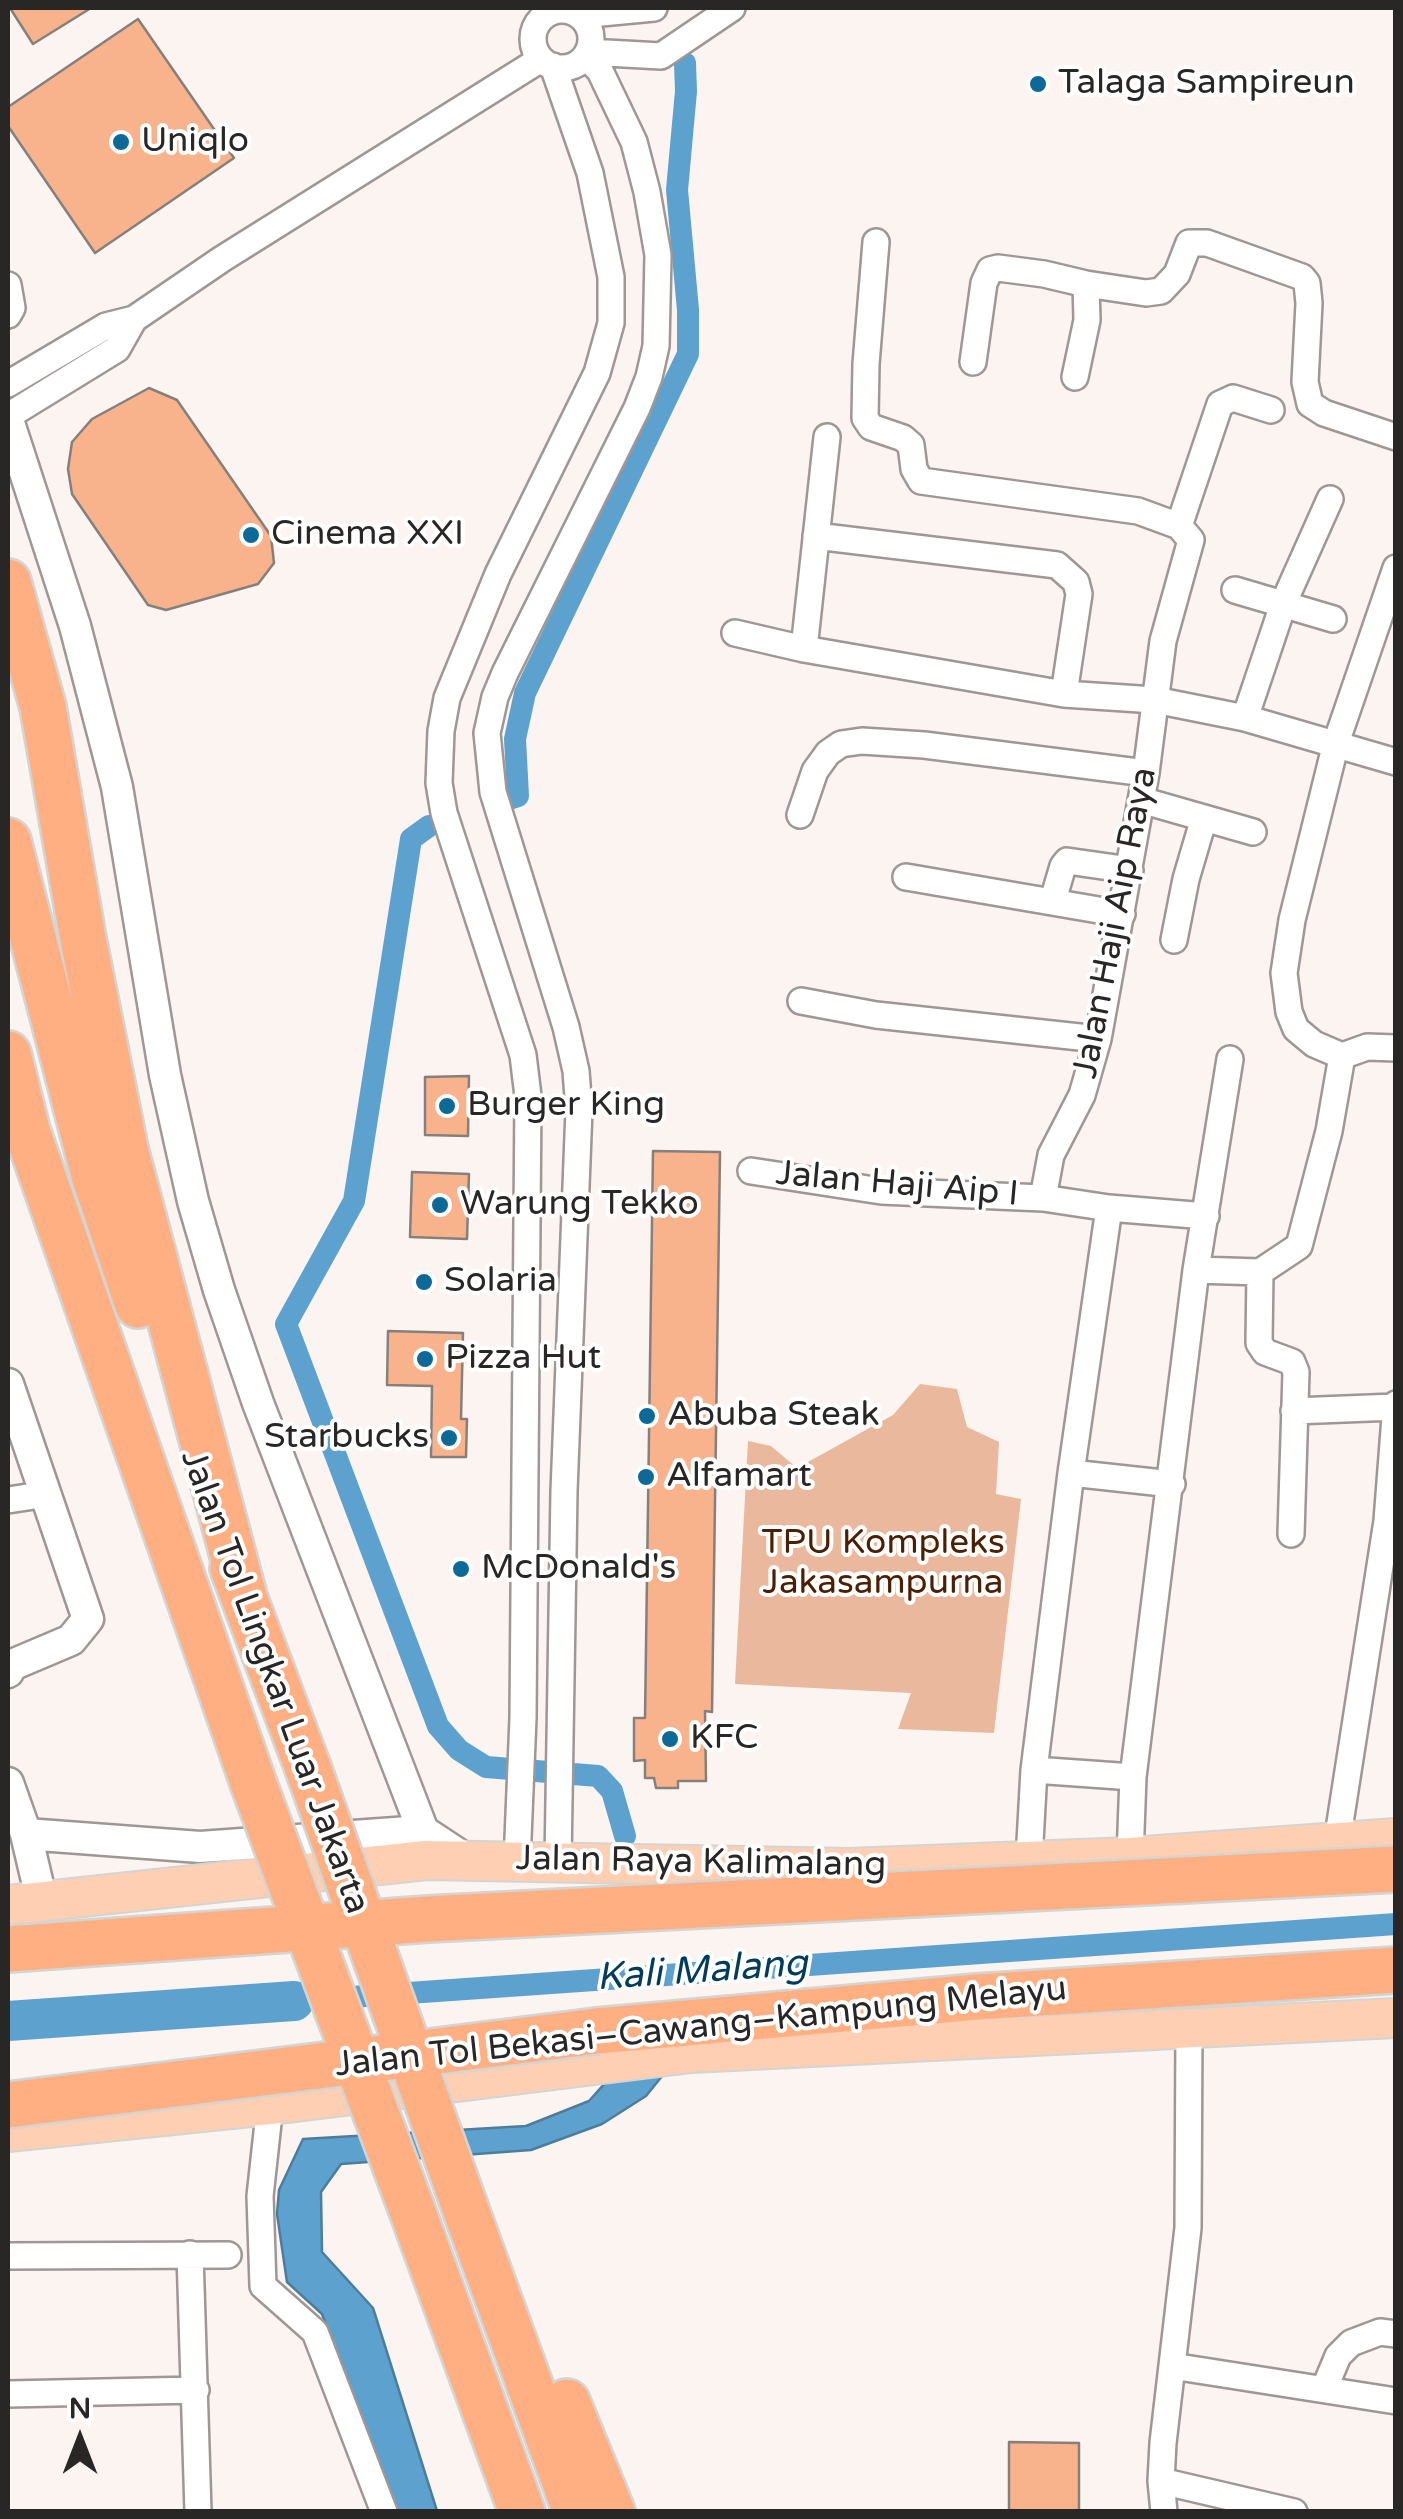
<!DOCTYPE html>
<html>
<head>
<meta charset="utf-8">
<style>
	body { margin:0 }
	#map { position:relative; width:1403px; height:2519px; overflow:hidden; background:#fbf4f0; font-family:"Varela Round",sans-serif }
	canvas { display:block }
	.frame { position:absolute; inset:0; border:10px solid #292725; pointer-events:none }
	.north { position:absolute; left:30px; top:2389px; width:100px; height:100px; -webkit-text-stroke:8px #fff; paint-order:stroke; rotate:0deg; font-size:28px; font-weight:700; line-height:40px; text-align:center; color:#292725 }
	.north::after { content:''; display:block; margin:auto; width:35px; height:45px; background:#292725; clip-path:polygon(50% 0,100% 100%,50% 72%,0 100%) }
</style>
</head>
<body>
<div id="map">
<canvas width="1403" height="2519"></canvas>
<div class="frame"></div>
<div class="north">N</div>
</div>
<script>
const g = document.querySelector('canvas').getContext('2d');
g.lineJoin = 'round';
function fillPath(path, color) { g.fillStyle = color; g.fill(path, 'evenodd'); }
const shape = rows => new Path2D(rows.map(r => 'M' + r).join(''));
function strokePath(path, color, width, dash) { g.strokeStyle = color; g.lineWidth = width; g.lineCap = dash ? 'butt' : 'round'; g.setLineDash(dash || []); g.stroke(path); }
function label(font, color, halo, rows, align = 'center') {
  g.font = font + ' "Varela Round",sans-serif'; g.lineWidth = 8; g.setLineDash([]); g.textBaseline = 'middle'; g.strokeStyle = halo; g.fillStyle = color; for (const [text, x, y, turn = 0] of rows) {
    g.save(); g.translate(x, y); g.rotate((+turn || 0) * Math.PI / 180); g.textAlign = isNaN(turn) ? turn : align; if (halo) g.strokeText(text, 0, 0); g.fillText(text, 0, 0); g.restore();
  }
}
fillPath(shape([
	[920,1384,957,1389,967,1427,999,1442,996,1494,1021,1499,994,1733,898,1729,911,1693,735,1684,748,1441,771,1446,797,1468,893,1415]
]), '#eab89d');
const water = shape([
	[667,2070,646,2096,602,2124,531,2150,341,2164,321,2192,322,2252,373,2308,437,2511,394,2511,322,2314,287,2282,277,2214,279,2190,303,2139,526,2126,589,2101,605,2083,667,2070]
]);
fillPath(water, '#5da2cf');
strokePath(water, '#4d7d9c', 2.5);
strokePath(shape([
	[506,800,518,796,515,739,525,693,688,354,688,310,677,190,686,91,685,63],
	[429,826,411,839,354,1201,286,1324,438,1726,459,1750,486,1767,598,1776,612,1791,625,1836],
	[294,2001,1396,1924]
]), '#5da2cf', 22);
strokePath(shape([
	[8,2021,294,2001]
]), '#5da2cf', 40);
const building = shape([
	[10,8,91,8,33,44,10,8],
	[138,19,234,158,95,253,8,126,8,107,138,19],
	[149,388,177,400,271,536,274,563,258,584,166,610,148,605,72,494,68,469,72,442,92,419,149,388],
	[469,1076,468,1136,425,1135,425,1077,469,1076],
	[653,1151,720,1152,712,1712,705,1711,706,1781,678,1781,678,1788,656,1788,654,1778,645,1778,645,1760,634,1761,634,1718,645,1718,653,1151],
	[412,1172,469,1174,467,1239,410,1237,412,1172],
	[388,1331,463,1333,461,1419,467,1419,466,1457,431,1457,432,1386,387,1385,388,1331],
	[1009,2442,1079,2443,1079,2512,1009,2512,1009,2442]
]);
fillPath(building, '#f8b38c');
strokePath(building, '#86807c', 2.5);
const minor = shape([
	'533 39a29 29 0 1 1 58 0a29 29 0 1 1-58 0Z',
	[580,15,654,8],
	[588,52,661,56,732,8],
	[876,242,866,364,865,418,871,427,903,438,911,445,914,469,921,481,1138,511,1179,526,1191,540,1163,641,1146,773,1098,1039,1082,1095,1051,1155,1043,1198],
	[8,285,12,308,8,315],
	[973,362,984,283,990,270,998,268,1044,274,1086,284,1146,293,1161,291,1177,274,1189,243,1207,243,1302,277,1307,283,1309,303,1305,382,1310,404,1324,413,1396,437],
	[1075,377,1087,320,1086,284],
	[8,384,106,326,134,319,222,259,541,59],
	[8,416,117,349,134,319],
	[1179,526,1220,404,1233,398,1271,410],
	[816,536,1057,565,1076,582,1079,594,1064,694],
	[1396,568,1336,743,1292,920,1284,973,1289,1012,1296,1029,1314,1044,1342,1056,1367,1047,1396,1048],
	[1235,590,1333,619],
	[735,633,804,649,1064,694,1155,700,1245,718,1396,762],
	[804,649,827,437],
	[1245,718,1284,602,1330,499],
	[1141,800,1253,832],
	[800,815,815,771,828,753,841,744,862,741,924,745,1146,773],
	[906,877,1122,914],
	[1053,900,1063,866,1067,861,1130,870],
	[1174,940,1186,879,1204,818],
	[801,1001,876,1015,1098,1039],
	[751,1171,881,1191,1043,1198,1109,1208,1206,1216],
	[1196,1270,1260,1272,1299,1246,1329,1131,1342,1056],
	[1260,1272,1259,1343,1265,1352,1292,1362,1296,1372,1291,1534],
	[1294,1411,1395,1407],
	[1071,1473,1172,1484],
	[8,1500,47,1494],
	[1034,1770,1133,1777],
	[1337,1842,1387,1521,1396,1404],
	[1130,1857,1133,1777,1196,1270,1230,1059],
	[1029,1860,1034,1770,1071,1473,1109,1208],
	[517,1862,523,1718,528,1096,523,1055,444,813,439,783,441,731,447,698,498,574,597,373,611,323,611,277,590,173,553,66],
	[558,1862,564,1491,579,1110,576,1071,566,1027,493,792,487,733,495,697,505,673,637,408,649,377,656,346,658,255,647,192,634,142,600,71,586,56],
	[270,2105,260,2196,263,2286,315,2332,384,2512],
	[190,2254,198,2512],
	[8,2256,228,2255],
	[1172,2366,1396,2401],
	[1325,2387,1338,2356,1351,2343,1380,2332,1396,2334],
	[8,2394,196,2390],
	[1161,2481,1294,2512],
	[1164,2512,1161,2481,1163,2443,1188,2228,1189,2027]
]);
const tertiary = shape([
	[8,420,75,626,117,787,165,1075,193,1201,219,1290,258,1403,423,1831,467,1860],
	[8,1384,88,1619,71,1640,12,1665,8,1672],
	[8,1783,26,1834,42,1902],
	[26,1834,200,1847,423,1831]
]);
const primary = shape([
	[8,1905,426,1860,849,1868,1130,1857,1396,1838],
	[8,2132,270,2105,691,2053,1396,2018]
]);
const motorway = shape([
	[8,582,43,707,83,939,125,1149,243,1593],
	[8,841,94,1175,138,1305],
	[8,1054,27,1131,254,1785],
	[233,1568,308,1768],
	[597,2031,977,1997,1396,1970],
	[412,2210,522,2512],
	[467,2213,576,2512],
	[567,2402,612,2512]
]);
strokePath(minor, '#9e9794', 30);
strokePath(tertiary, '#9e9794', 35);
strokePath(primary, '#d4d4d3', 42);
strokePath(motorway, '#d4d4d3', 50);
strokePath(minor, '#fff', 25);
strokePath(tertiary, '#fff', 30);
strokePath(primary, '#ffcfb3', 38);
strokePath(motorway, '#ffaf81', 45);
const motorwayBridge = shape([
	[308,1768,467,2213],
	[254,1785,412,2210],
	[8,1949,428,1919,1396,1869],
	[8,2105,597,2031]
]);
strokePath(motorwayBridge, '#d4d4d3', 50, []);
strokePath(motorwayBridge, '#ffaf81', 45);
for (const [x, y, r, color] of [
	[1038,84,10,"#0d6998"],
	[121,142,10,"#0d6998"],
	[251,535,10,"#0d6998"],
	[447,1106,10,"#0d6998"],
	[440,1205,10,"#0d6998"],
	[424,1282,10,"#0d6998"],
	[425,1359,10,"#0d6998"],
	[647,1416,10,"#0d6998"],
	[449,1438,10,"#0d6998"],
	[646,1477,10,"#0d6998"],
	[461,1569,10,"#0d6998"],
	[670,1739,10,"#0d6998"]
]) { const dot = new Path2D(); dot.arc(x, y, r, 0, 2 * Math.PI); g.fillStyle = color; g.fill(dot); strokePath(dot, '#fff', 4); }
label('35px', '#292725', '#fff', [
	["Talaga Sampireun",1058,84],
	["Uniqlo",141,142],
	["Cinema XXI",271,535],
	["Burger King",467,1106],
	["Warung Tekko",460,1205],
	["Solaria",444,1282],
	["Pizza Hut",445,1359],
	["Abuba Steak",667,1416],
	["Starbucks",429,1438,"right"],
	["Alfamart",666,1477],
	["McDonald's",481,1569],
	["KFC",690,1739]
], 'left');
label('35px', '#292725', '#fff', [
	["Jalan Haji Aip Raya",1116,923,-79],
	["Jalan Haji Aip I",897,1185,5],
	["Jalan Tol Lingkar Luar Jakarta",274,1682,70],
	["Jalan Raya Kalimalang",701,1863,1],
	["Jalan Tol Bekasi–Cawang–Kampung Melayu",701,2028,-6]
]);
label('35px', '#4b2002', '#fff', [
	["TPU Kompleks",883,1544],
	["Jakasampurna",883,1584]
]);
label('italic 38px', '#013c5a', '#fff', [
	["Kali Malang",702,1972,-4]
]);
</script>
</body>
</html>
